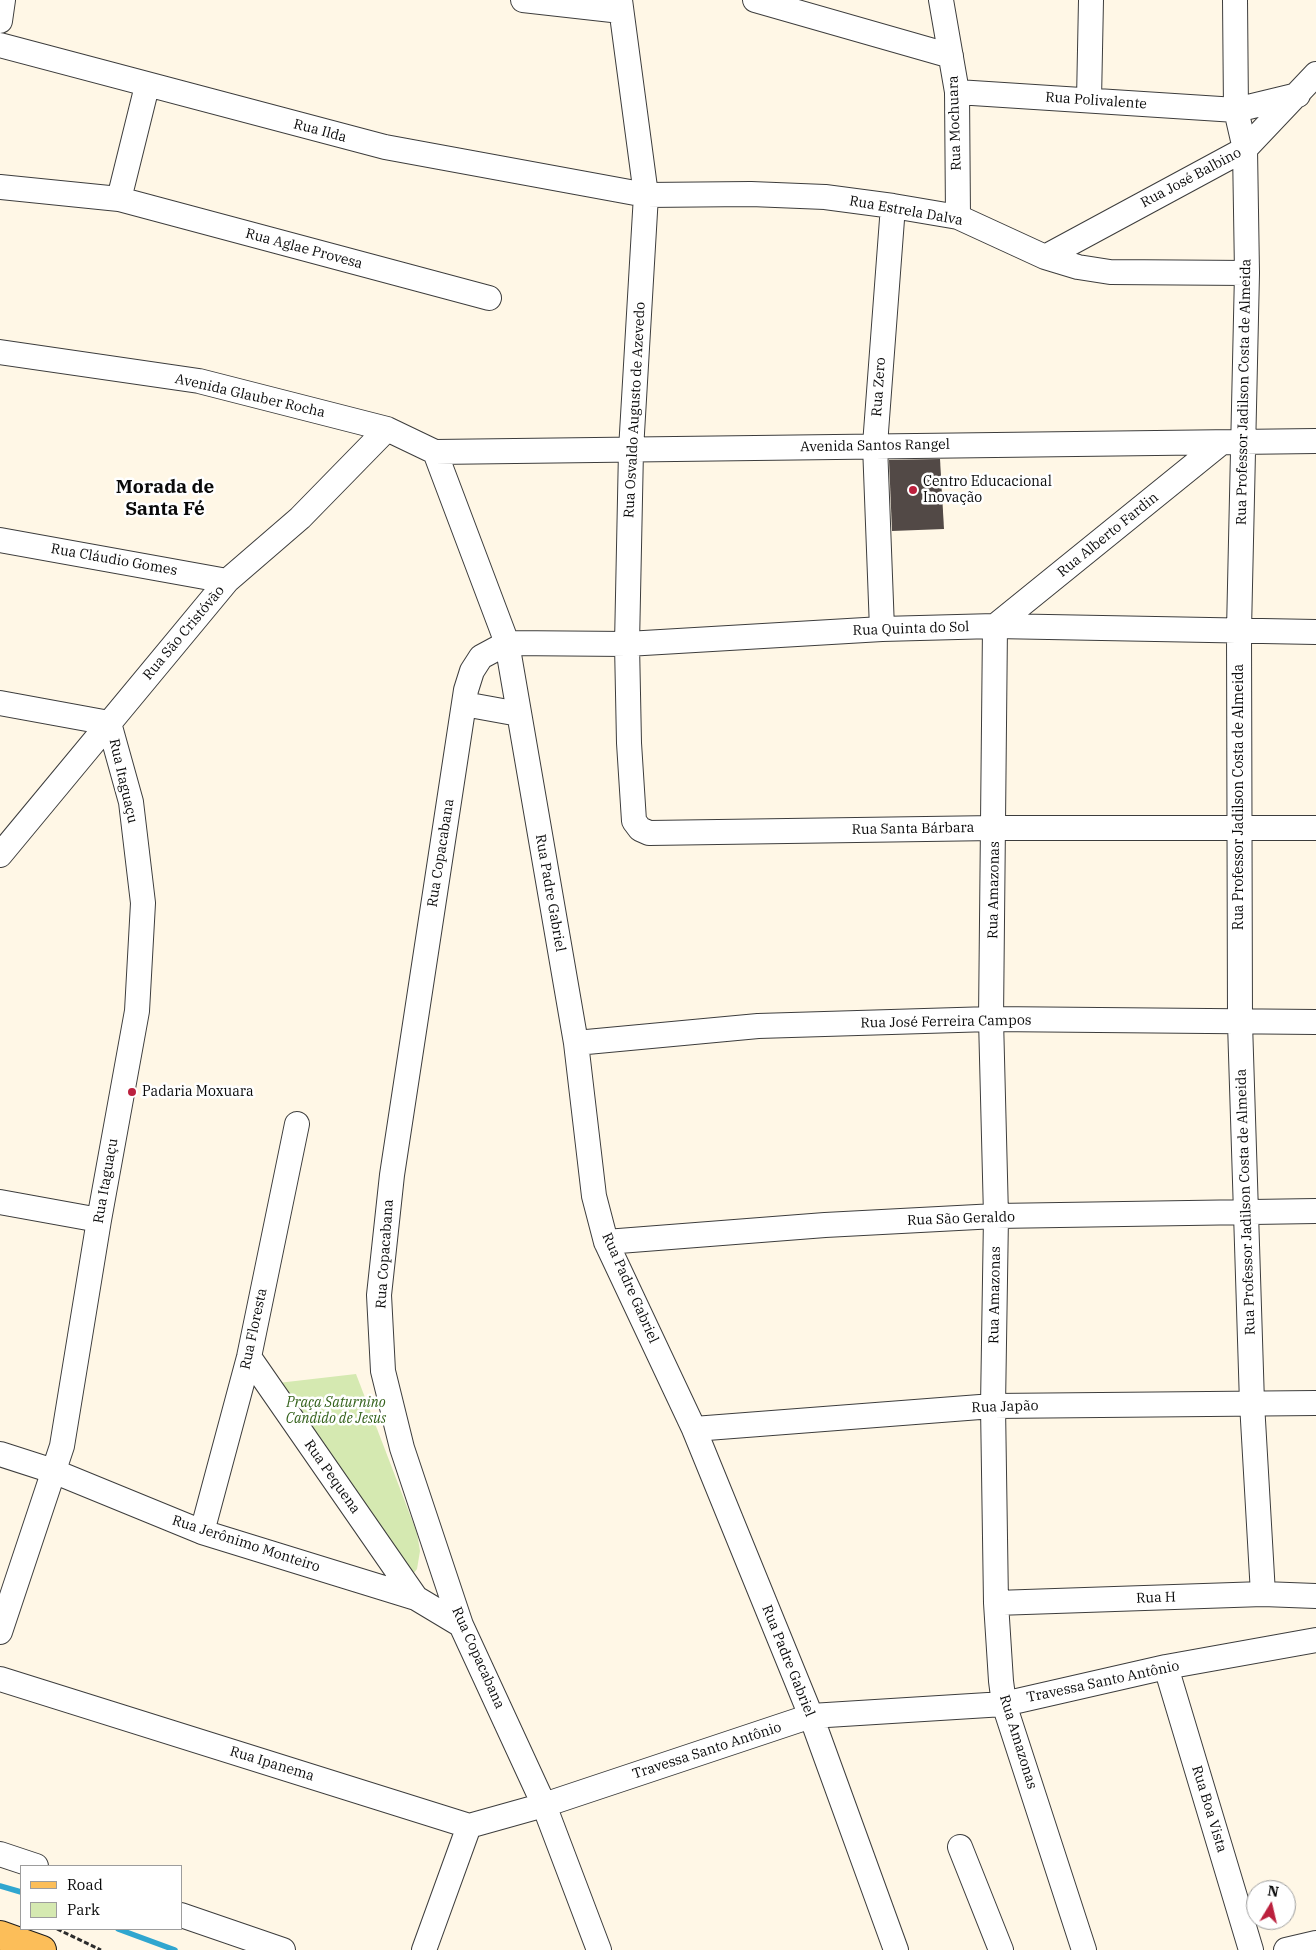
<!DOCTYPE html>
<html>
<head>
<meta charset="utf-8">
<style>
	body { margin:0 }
	#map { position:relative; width:1316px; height:1950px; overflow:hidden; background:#fff7e6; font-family:"IBM Plex Serif",serif }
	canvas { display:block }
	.legend { position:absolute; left:20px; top:1865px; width:162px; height:65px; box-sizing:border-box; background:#fff; border:1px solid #9d9d9d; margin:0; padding:6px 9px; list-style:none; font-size:15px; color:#0a0a0a }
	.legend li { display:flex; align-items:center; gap:10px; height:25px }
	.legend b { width:25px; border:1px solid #9d9d9d }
	.north { position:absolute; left:1246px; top:1880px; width:50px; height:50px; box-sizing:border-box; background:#fff; border:1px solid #9d9d9d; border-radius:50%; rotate:9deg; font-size:14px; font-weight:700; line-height:20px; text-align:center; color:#0a0a0a }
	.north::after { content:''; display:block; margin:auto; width:18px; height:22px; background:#bb203d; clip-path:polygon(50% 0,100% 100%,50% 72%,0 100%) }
</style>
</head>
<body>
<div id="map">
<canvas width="1316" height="1950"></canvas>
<ul class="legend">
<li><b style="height:6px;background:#fcbe59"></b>Road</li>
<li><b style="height:14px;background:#d5e9b1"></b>Park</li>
</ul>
<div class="north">N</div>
</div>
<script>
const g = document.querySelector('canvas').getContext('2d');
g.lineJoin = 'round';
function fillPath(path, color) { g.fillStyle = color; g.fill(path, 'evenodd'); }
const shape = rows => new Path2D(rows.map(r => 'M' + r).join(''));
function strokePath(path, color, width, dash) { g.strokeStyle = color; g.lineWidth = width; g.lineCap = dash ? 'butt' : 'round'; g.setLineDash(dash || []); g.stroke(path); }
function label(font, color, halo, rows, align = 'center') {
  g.font = font + ' "IBM Plex Serif",serif'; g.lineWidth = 5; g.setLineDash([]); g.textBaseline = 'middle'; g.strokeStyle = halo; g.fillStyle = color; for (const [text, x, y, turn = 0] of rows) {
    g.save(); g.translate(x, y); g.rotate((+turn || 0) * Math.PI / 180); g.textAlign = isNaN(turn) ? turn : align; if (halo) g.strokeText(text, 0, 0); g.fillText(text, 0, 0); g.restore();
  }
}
fillPath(shape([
	[356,1374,417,1533,420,1551,417,1569,413,1574,278,1383]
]), '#d5e9b1');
strokePath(shape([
	[0,1886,21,1892],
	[118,1929,175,1950]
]), '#30a6cf', 5.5);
fillPath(shape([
	[940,459,944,529,892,531,889,460]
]), '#524946');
const minor = shape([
	[523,0,621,11],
	[620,0,646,195,631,450,627,644,629,743,634,821,640,829,649,833,995,828,1316,828],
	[755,0,951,56],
	[941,0,957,92,958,217],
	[1235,0,1236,110,1245,149,1247,273,1239,630,1240,1023,1252,1403,1263,1594],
	[0,21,3,0],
	[0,45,385,147,646,195,751,194,825,197,893,206,958,217,1045,257,1078,267,1110,272,1247,273],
	[957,92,1236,110,1298,95],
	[1089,100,1091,0],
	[0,187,119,199,147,86],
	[119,199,489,298],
	[1045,257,1245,149,1316,74],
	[0,352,199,381,387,429,435,452,1316,441],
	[435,452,507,643,576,1043,594,1196,606,1242,694,1429,811,1716,896,1950],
	[0,540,227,581],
	[882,629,875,445,893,206],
	[0,703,109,723,131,802,143,903,137,1011,99,1220,62,1446,0,1632],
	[464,704,519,714],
	[0,855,227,581,300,518,387,429],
	[576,1043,758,1026,991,1019,1316,1022],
	[0,1202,99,1220],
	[606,1242,825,1225,996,1216,1316,1211],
	[249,1357,416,1598],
	[694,1429,993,1406,1316,1403],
	[0,1454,53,1471,202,1532,416,1598,461,1625],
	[202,1532,249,1357,297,1124],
	[996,1603,1263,1594,1316,1596],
	[1166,1667,1251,1950],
	[0,1679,469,1826,544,1805,811,1716,1004,1704,1166,1667,1316,1640],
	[960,1847,1001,1950],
	[0,1854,36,1866],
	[181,1915,283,1950],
	[424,1950,469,1826],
	[599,1950,544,1805,461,1625,402,1448,383,1371,379,1295,392,1175,466,690,472,671,481,657,507,643,627,644,882,629,995,626,1316,632],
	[1084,1950,1004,1704,1001,1681,996,1603,993,1406,996,1216,991,1019,995,626,1221,443],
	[1286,1950,1316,1943]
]);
const major = shape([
	[0,1935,42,1950]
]);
strokePath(minor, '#3d3d3d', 26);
strokePath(major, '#1b1b1b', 30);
strokePath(shape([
	[57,1929,101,1950]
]), '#2c2c2c', 3, [5, 2.5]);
strokePath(minor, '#fff', 24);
strokePath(major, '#fcbe59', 28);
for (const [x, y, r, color] of [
	[913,490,5,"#bb203d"],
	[132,1092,5,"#bb203d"]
]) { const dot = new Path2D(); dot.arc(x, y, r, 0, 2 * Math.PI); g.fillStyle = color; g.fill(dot); strokePath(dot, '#fff', 2); }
label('14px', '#0a0a0a', '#fff', [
	["Rua Polivalente",1096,101,4],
	["Rua Mochuara",955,123,-92],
	["Rua Ilda",320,131,15],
	["Rua José Balbino",1191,178,-28],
	["Rua Estrela Dalva",906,211,10],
	["Rua Aglae Provesa",304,249,15],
	["Rua Zero",879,387,-86],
	["Rua Professor Jadilson Costa de Almeida",1244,392,-89],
	["Avenida Glauber Rocha",250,396,13],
	["Rua Osvaldo Augusto de Azevedo",635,410,-87],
	["Avenida Santos Rangel",875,446,-1],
	["Rua Alberto Fardin",1108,535,-39],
	["Rua Cláudio Gomes",114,560,10],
	["Rua Quinta do Sol",911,629,-2],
	["Rua São Cristóvão",184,633,-50],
	["Rua Itaguaçu",123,781,77],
	["Rua Professor Jadilson Costa de Almeida",1239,797,-90],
	["Rua Santa Bárbara",913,829,-1],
	["Rua Copacabana",441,853,-81],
	["Rua Amazonas",994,890,-89],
	["Rua Padre Gabriel",550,893,80],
	["Rua José Ferreira Campos",946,1022,-1],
	["Rua Itaguaçu",106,1181,-80],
	["Rua Professor Jadilson Costa de Almeida",1246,1202,-92],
	["Rua São Geraldo",961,1219,-2],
	["Rua Copacabana",385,1254,-86],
	["Rua Padre Gabriel",630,1288,66],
	["Rua Amazonas",995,1295,-89],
	["Rua Floresta",254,1329,-78],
	["Rua Japão",1005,1407,-2],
	["Rua Pequena",332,1477,55],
	["Rua Jerônimo Monteiro",246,1544,18],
	["Rua H",1156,1598,-2],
	["Rua Copacabana",478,1658,66],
	["Rua Padre Gabriel",788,1661,68],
	["Travessa Santo Antônio",1103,1682,-12],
	["Rua Amazonas",1018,1742,73],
	["Travessa Santo Antônio",707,1751,-18],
	["Rua Ipanema",272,1764,17],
	["Rua Boa Vista",1209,1809,73]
]);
label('14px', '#0a0a0a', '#fff', [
	["Centro Educacional",923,482],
	["Inovação",923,498],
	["Padaria Moxuara",142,1092]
], 'left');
label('italic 14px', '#33611a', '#fff', [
	["Praça Saturnino",336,1403],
	["Candido de Jesus",336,1419]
]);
label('bold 19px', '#0a0a0a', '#fff', [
	["Morada de",165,488],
	["Santa Fé",165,510]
]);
</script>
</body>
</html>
